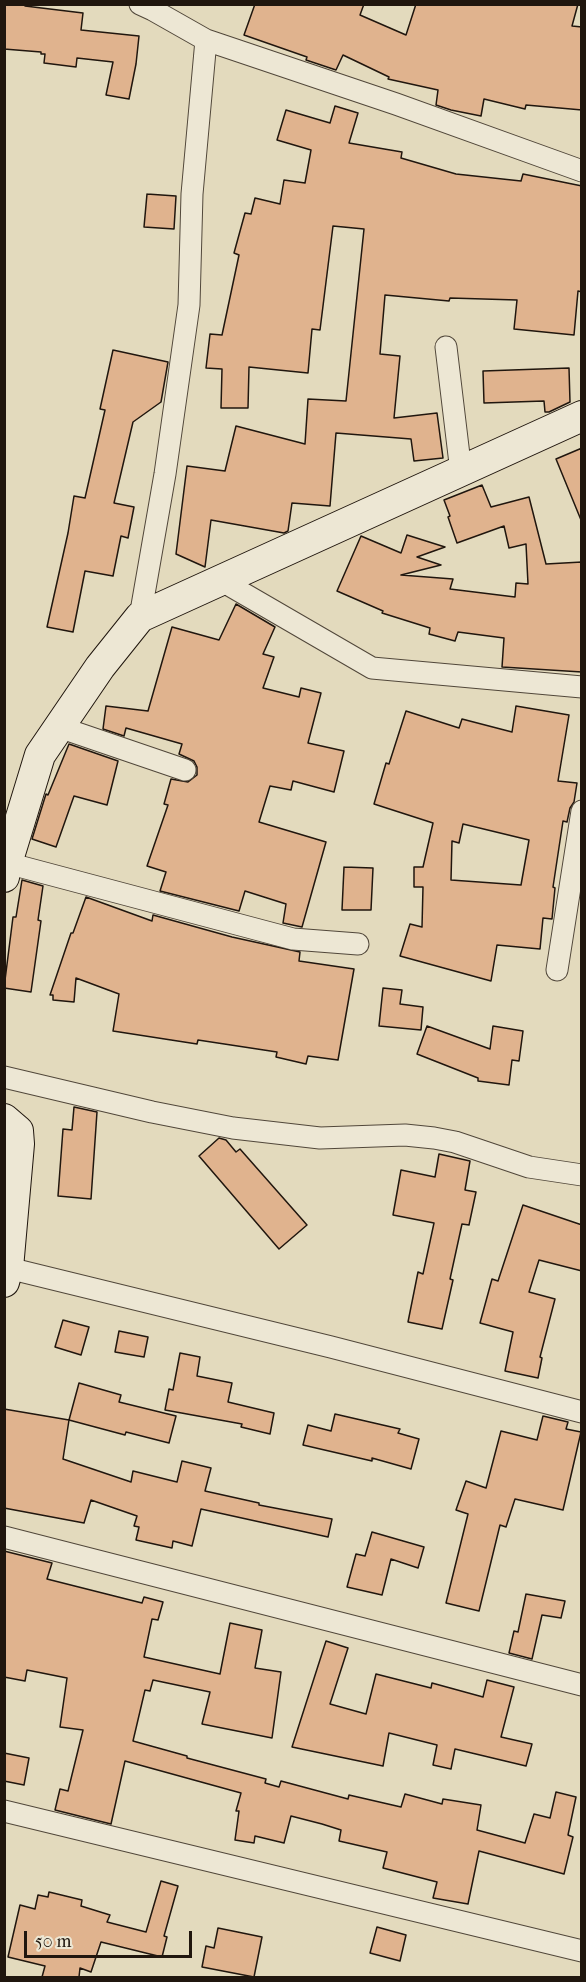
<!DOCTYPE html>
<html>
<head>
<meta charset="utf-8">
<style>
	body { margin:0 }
	#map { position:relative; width:586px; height:1982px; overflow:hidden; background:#e3dabd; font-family:"IM FELL French Canon",serif }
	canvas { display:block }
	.frame { position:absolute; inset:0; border:6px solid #20160e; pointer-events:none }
	.scale { position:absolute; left:24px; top:1931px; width:168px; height:27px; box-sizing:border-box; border:3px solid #20160e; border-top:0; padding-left:8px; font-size:18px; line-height:21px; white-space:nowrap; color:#20160e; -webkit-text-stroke:4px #ede7d4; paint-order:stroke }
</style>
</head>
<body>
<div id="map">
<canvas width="586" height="1982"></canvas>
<div class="frame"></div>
<div class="scale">50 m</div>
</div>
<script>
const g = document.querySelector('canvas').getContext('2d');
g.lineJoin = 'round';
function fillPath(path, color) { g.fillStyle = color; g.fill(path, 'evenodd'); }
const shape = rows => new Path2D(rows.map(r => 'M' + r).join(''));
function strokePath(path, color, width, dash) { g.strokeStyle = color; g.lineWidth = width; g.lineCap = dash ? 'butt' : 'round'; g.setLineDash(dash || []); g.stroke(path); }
const building = shape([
	[4,4,25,4,25,6,83,13,81,30,139,36,136,64,129,99,106,95,113,62,77,58,76,67,44,63,45,54,41,54,41,52,4,49,4,4],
	[255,4,364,4,360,15,406,35,416,4,578,4,572,26,582,27,582,110,526,105,525,109,484,99,481,116,451,110,436,105,438,90,388,79,389,77,343,55,336,70,306,60,307,57,244,35,255,4],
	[335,106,358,113,349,143,402,152,401,158,456,174,521,181,523,174,582,186,582,292,578,291,574,335,514,329,517,300,450,298,449,301,385,295,380,354,400,356,394,418,437,413,443,458,414,461,411,439,336,433,330,506,292,503,288,531,284,533,211,520,205,567,176,554,187,466,225,471,236,426,305,444,308,399,346,401,364,229,333,226,320,330,312,329,308,373,249,367,248,408,221,408,222,369,206,368,210,334,222,335,239,255,234,253,245,213,251,214,255,198,280,204,284,180,305,183,311,150,277,140,286,110,330,123,335,106],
	[147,194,176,196,174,229,144,227,147,194],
	[113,350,168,362,161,402,133,422,114,503,134,507,128,538,121,536,113,576,85,571,73,632,47,627,68,533,74,496,85,498,105,410,100,409,113,350],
	[569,368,570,402,549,412,545,412,544,401,484,403,483,371,569,368],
	[582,448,582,520,581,520,556,459,582,448],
	[482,485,491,507,529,497,546,564,582,562,582,672,502,667,504,638,458,632,455,641,429,634,430,628,382,613,383,611,337,591,361,536,401,553,407,535,445,547,417,557,441,565,401,575,453,579,450,589,515,597,516,583,528,584,526,544,509,548,504,526,457,543,448,517,450,516,444,500,482,485],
	[236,604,275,627,263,654,274,657,263,688,299,697,301,688,321,693,308,743,344,751,334,792,293,781,291,790,270,786,259,822,326,842,302,927,283,923,286,904,245,891,239,911,160,891,166,872,147,866,168,805,164,804,171,779,188,782,197,775,197,767,194,761,179,754,182,744,126,728,124,736,103,729,106,706,148,711,172,627,219,640,236,604],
	[516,706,569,715,558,781,577,783,574,802,570,808,567,822,563,821,553,887,555,888,552,919,543,918,540,949,497,945,491,981,400,956,410,924,422,927,423,887,414,887,414,867,423,867,433,823,374,804,386,763,389,764,406,711,459,728,462,719,512,732,516,706],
	[463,824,529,840,521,885,451,880,452,841,459,843,463,824],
	[69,744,118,761,107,805,74,796,56,847,32,839,46,794,48,795,69,744],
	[344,867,373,868,371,910,342,910,344,867],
	[22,880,43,886,38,920,41,921,31,992,4,988,13,917,16,917,22,880],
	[86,897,152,921,153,915,232,937,300,952,299,961,354,969,338,1060,308,1056,306,1064,276,1057,277,1052,198,1040,197,1044,113,1031,119,994,76,978,74,1002,53,1000,53,995,50,995,71,933,73,933,86,897],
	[383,988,402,990,400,1004,423,1007,421,1030,379,1026,383,988],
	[427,1026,490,1049,493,1026,523,1031,519,1061,512,1060,509,1085,478,1081,478,1078,417,1054,427,1026],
	[74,1107,97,1112,91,1199,58,1196,63,1129,72,1130,74,1107],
	[219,1138,226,1140,236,1152,240,1149,307,1225,279,1249,199,1156,219,1138],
	[439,1154,470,1161,465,1190,476,1192,469,1225,462,1224,450,1279,453,1280,442,1329,408,1322,418,1272,423,1274,434,1223,393,1215,401,1170,435,1177,439,1154],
	[523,1205,582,1225,582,1271,539,1260,529,1292,555,1299,540,1357,542,1358,538,1378,505,1371,513,1332,480,1323,492,1279,498,1281,523,1205],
	[63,1320,89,1327,81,1355,55,1347,63,1320],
	[119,1331,148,1337,144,1357,115,1352,119,1331],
	[180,1353,200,1357,197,1376,232,1383,228,1402,274,1413,270,1434,241,1427,242,1424,165,1410,169,1389,173,1390,180,1353],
	[79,1383,121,1395,119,1402,176,1416,169,1443,126,1432,125,1435,69,1420,63,1459,131,1482,133,1471,177,1482,182,1461,211,1468,205,1491,259,1503,259,1505,332,1519,328,1537,201,1509,192,1546,173,1541,172,1548,136,1540,139,1527,134,1526,137,1516,91,1500,84,1523,4,1508,4,1409,69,1420,79,1383],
	[335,1414,400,1429,398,1433,419,1439,411,1469,372,1458,372,1461,303,1445,308,1425,331,1431,335,1414],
	[543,1416,568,1422,566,1429,581,1432,563,1510,515,1499,506,1527,500,1525,479,1611,446,1603,468,1514,456,1510,466,1481,486,1488,501,1431,537,1440,543,1416],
	[372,1532,424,1547,418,1568,391,1559,382,1595,347,1587,356,1554,365,1556,372,1532],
	[4,1551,52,1563,47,1579,142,1603,144,1597,163,1602,158,1620,152,1619,144,1657,220,1674,230,1623,262,1630,255,1668,281,1672,272,1738,202,1724,210,1692,153,1680,150,1691,145,1690,133,1741,187,1756,187,1758,266,1779,265,1783,279,1787,281,1781,348,1799,349,1795,401,1807,405,1794,442,1804,443,1799,481,1805,477,1830,525,1843,534,1814,550,1818,556,1792,576,1797,568,1835,573,1837,564,1874,479,1851,468,1904,433,1898,437,1882,383,1868,387,1852,339,1841,341,1830,322,1824,291,1816,284,1843,255,1836,254,1843,235,1840,239,1811,236,1811,241,1793,125,1761,111,1824,55,1810,60,1789,68,1791,83,1730,60,1727,67,1678,27,1670,25,1681,4,1677,4,1551],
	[526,1594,565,1601,561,1618,542,1615,532,1659,509,1653,514,1631,518,1632,526,1594],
	[326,1641,348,1648,330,1704,366,1714,376,1674,431,1688,432,1683,483,1697,487,1680,514,1687,501,1737,532,1744,526,1766,455,1749,451,1769,433,1765,437,1745,389,1733,383,1766,292,1747,326,1641],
	[4,1753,29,1758,24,1785,4,1781,4,1753],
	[161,1881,178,1886,164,1936,167,1937,162,1957,101,1942,91,1972,80,1968,79,1977,42,1977,45,1966,8,1957,20,1905,35,1909,38,1895,48,1897,49,1892,82,1900,81,1906,110,1915,107,1922,146,1932,161,1881],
	[377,1927,406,1935,400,1961,370,1953,377,1927],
	[218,1928,262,1937,254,1977,202,1967,206,1946,214,1948,218,1928]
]);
fillPath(building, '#e0b38e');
strokePath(building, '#20160e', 1.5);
const street = shape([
	[140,4,153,10,206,40,396,104,582,171],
	[446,347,461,472],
	[222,581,372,668,582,687],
	[140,617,165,474,189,305,192,194,206,40],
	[59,727,185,770],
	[7,863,293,939,358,944],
	[557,970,582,811],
	[4,1077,152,1112,233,1128,320,1138,405,1135,434,1138,455,1142,529,1167,582,1175],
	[4,1267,331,1347,582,1412],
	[4,1537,582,1685],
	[4,1811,582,1951]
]);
const secondary = shape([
	[4,877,7,863,40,755,100,667,140,617,582,416],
	[4,1119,18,1131,19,1144,8,1268,4,1282]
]);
strokePath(street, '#51473a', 23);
strokePath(secondary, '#20160e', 32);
strokePath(street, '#ede7d4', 21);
strokePath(secondary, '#ede7d4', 30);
</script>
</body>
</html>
